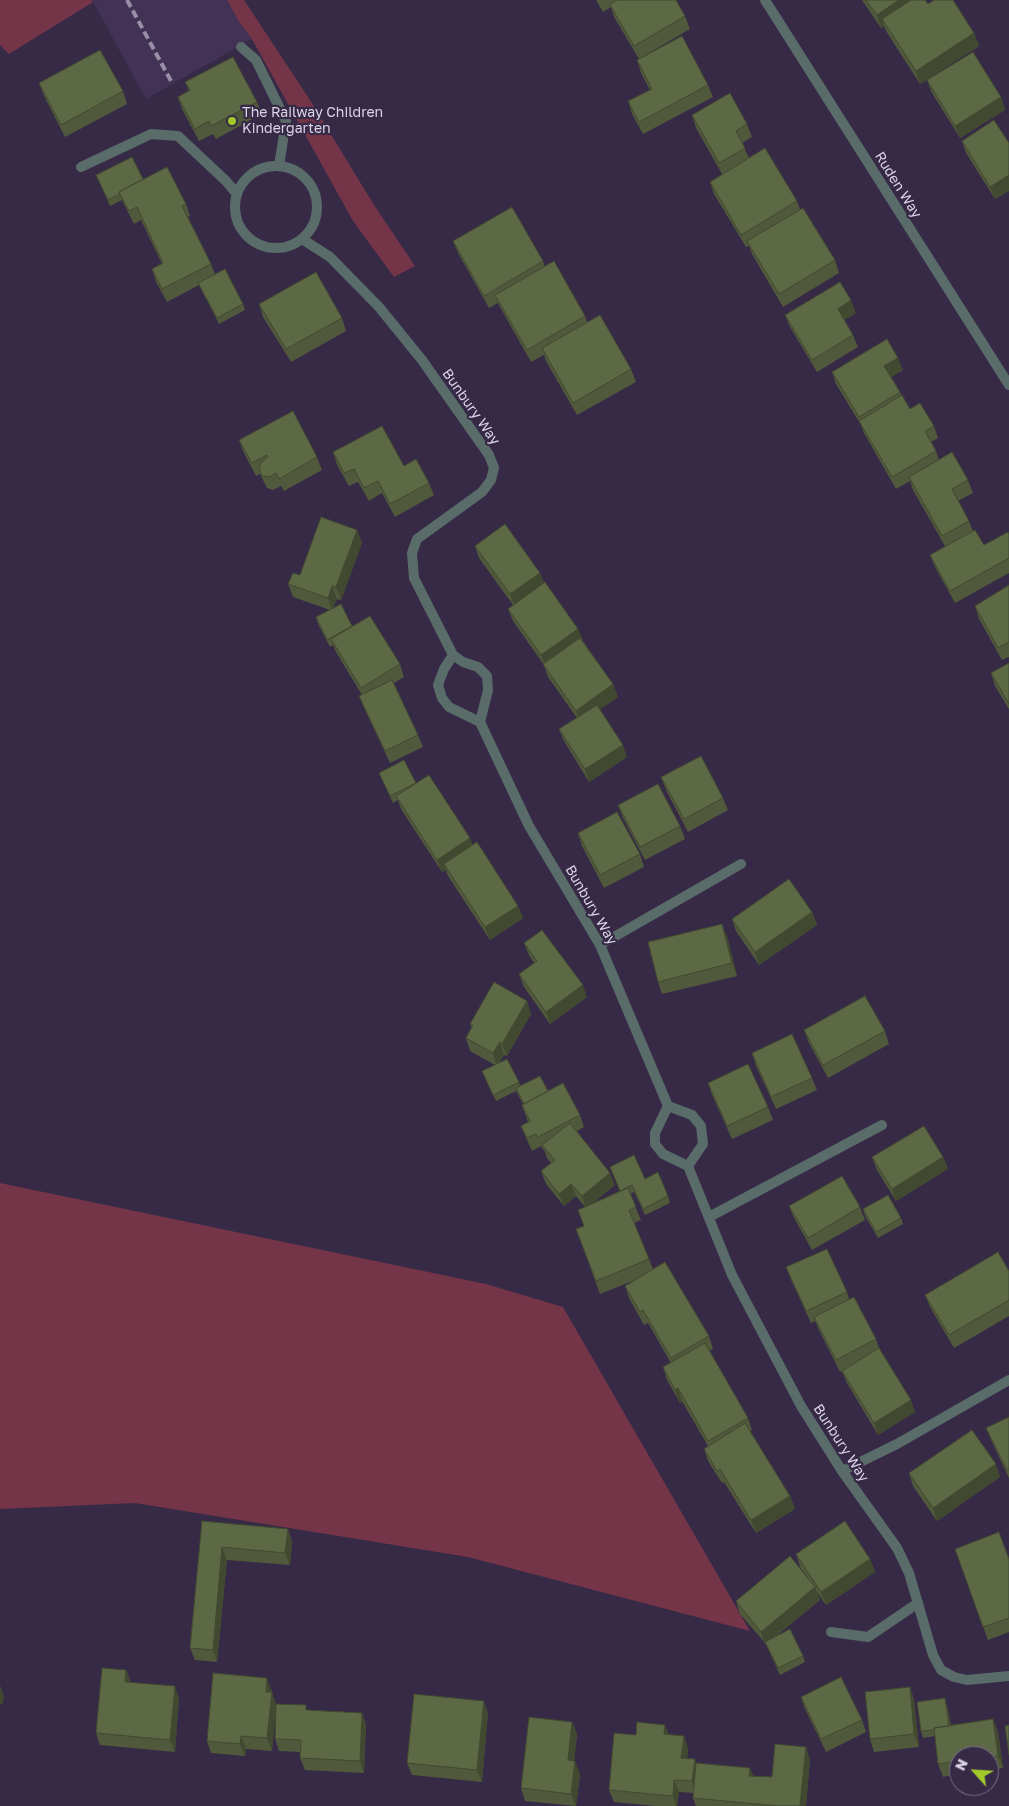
<!DOCTYPE html>
<html>
<head>
<meta charset="utf-8">
<style>
	body { margin:0 }
	#map { position:relative; width:1009px; height:1806px; overflow:hidden; background:#362a47; font-family:"Golos Text",sans-serif }
	canvas { display:block }
	.north { position:absolute; left:949px; top:1746px; width:50px; height:50px; box-sizing:border-box; background:#362a47; border:1px solid #786e87; border-radius:50%; rotate:296deg; font-size:14px; font-weight:700; line-height:20px; text-align:center; color:#dbd4e7 }
	.north::after { content:''; display:block; margin:auto; width:18px; height:22px; background:#a2c928; clip-path:polygon(50% 0,100% 100%,50% 72%,0 100%) }
</style>
</head>
<body>
<div id="map">
<canvas width="1009" height="1806"></canvas>
<div class="north">N</div>
</div>
<script>
const g = document.querySelector('canvas').getContext('2d');
g.lineJoin = 'round';
function fillPath(path, color) { g.fillStyle = color; g.fill(path, 'evenodd'); }
const shape = rows => new Path2D(rows.map(r => 'M' + r).join(''));
function strokePath(path, color, width, dash) { g.strokeStyle = color; g.lineWidth = width; g.lineCap = dash ? 'butt' : 'round'; g.setLineDash(dash || []); g.stroke(path); }
function label(font, color, halo, rows, align = 'center') {
  g.font = font + ' "Golos Text",sans-serif'; g.lineWidth = 4.5; g.setLineDash([]); g.textBaseline = 'middle'; g.strokeStyle = halo; g.fillStyle = color; for (const [text, x, y, turn = 0] of rows) {
    g.save(); g.translate(x, y); g.rotate((+turn || 0) * Math.PI / 180); g.textAlign = isNaN(turn) ? turn : align; if (halo) g.strokeText(text, 0, 0); g.fillText(text, 0, 0); g.restore();
  }
}
fillPath(shape([
	[92,0,227,0,239,22,252,39,146,99]
]), '#413256');
fillPath(shape([
	[0,0,92,0,93,2,9,54,0,45],
	[227,0,244,0,310,100,374,205,415,266,394,277,353,221,252,39,239,22],
	[0,1183,486,1284,563,1307,750,1631,468,1557,135,1503,0,1509]
]), '#753548');
strokePath(shape([
	[241,47,256,60,286,121,279,166],
	[600,945,741,864],
	[709,1217,882,1125],
	[842,1471,897,1444,1009,1380],
	[831,1632,868,1637,918,1603]
]), '#596c69', 10);
strokePath(shape([
	[765,0,1009,385],
	'235 207a41 41 0 1 1 82 0a41 41 0 1 1-82 0Z',
	[81,167,151,134,178,136,226,181,236,193],
	[302,239,330,257,379,307,422,360,489,455,494,468,491,480,482,492,417,539,412,553,414,578,453,655,463,662,478,667,487,676,488,690,480,722],
	[453,655,444,669,438,685,442,698,449,707,480,722,529,826,600,945,668,1106,692,1115,701,1126,703,1144,688,1166],
	[668,1106,655,1133,655,1144,663,1154,688,1166,732,1275,801,1406,842,1471,897,1548,909,1573,933,1655,941,1670,954,1677,967,1680,1009,1676]
]), '#596c69', 10);
strokePath(shape([
	[127,0,171,81]
]), '#988fa6', 4, [8, 4]);
fillPath(shape([
	[596,0,676,0,685,16,690,29,639,59,614,17,611,7,603,12],
	[862,0,925,0,928,4,974,33,979,46,920,84,886,31,884,26,881,28],
	[637,60,708,85,713,97,643,134,632,114,628,101,650,90,641,73],
	[927,80,1001,97,1005,110,960,138,932,93],
	[185,82,257,102,262,114,216,139,213,134,199,141,182,109,178,97,189,91],
	[39,83,123,91,127,104,65,137,44,96],
	[692,115,747,124,752,137,742,143,749,158,797,201,800,209,835,260,839,273,783,307,752,254,749,246,746,247,714,194,710,182,722,174,696,128],
	[962,141,1009,143,1009,191,995,199,966,153],
	[96,175,143,179,186,204,190,216,188,217,211,264,215,274,243,304,245,310,219,324,199,285,167,302,156,282,152,269,162,264,141,220,134,224,122,200,110,206],
	[453,241,543,261,545,267,585,316,587,322,631,369,636,382,577,415,546,361,544,355,531,362,500,307,498,303,489,308,458,253],
	[259,304,342,318,346,331,291,362,263,317],
	[856,313,844,320,853,335,858,347,817,372,790,327,785,315],
	[903,370,891,377,910,409,934,426,938,438,931,442,936,451,939,460,968,480,973,493,958,501,969,521,973,531,984,545,1009,534,1009,573,955,603,935,567,930,555,945,546,913,490,910,481,896,489,864,433,861,425,836,384,832,372],
	[239,440,317,457,322,470,284,491,281,486,273,490,267,488,260,474,256,476,244,453],
	[333,452,404,466,429,483,434,495,395,517,382,493,369,501,358,482,349,486,337,465],
	[357,530,362,543,341,600,337,599,333,608,352,626,400,664,404,677,394,683,418,735,423,747,390,763,364,708,359,696,362,695,336,652,333,645,330,647,318,624,316,617,330,610,293,597,288,584],
	[475,546,540,573,544,583,578,629,583,641,613,684,618,697,600,709,627,757,589,782,564,741,559,729,577,718,548,677,544,665,513,621,508,609,513,605,479,558],
	[1009,585,1009,657,1002,660,979,619,975,606],
	[1009,663,1009,709,995,686,991,673],
	[379,773,416,784,473,845,518,906,523,918,490,940,448,876,446,870,442,872,401,809,398,800,393,803],
	[661,777,723,798,728,810,688,832,666,790],
	[618,805,680,826,685,839,645,860,623,818],
	[578,833,640,854,644,867,604,888,582,846],
	[812,912,817,925,759,965,736,931,732,919],
	[727,936,737,976,662,994,658,982],
	[524,943,587,997,550,1024,524,987,519,974,534,963,529,955],
	[527,1001,531,1014,507,1056,504,1055,499,1063,519,1082,520,1086,548,1091,580,1115,584,1127,577,1131,615,1185,593,1203,645,1179,668,1196,670,1203,645,1215,634,1192,630,1194,641,1220,634,1223,653,1269,709,1336,713,1349,709,1351,748,1418,752,1430,750,1432,790,1496,795,1509,756,1533,724,1482,722,1483,708,1461,704,1449,708,1446,682,1401,680,1403,667,1380,663,1367,671,1363,648,1323,644,1325,629,1298,625,1286,635,1280,600,1294,576,1229,584,1226,585,1207,576,1196,564,1206,546,1184,541,1171,551,1163,547,1158,544,1149,543,1150,541,1146,532,1151,526,1138,521,1126,528,1122,522,1105,523,1104,516,1091,496,1101,482,1071,495,1065,470,1051,466,1038,472,1028,470,1024],
	[804,1030,885,1031,889,1044,828,1078,809,1043],
	[752,1053,812,1078,817,1090,776,1109,756,1066],
	[708,1083,768,1107,773,1120,732,1139,712,1095],
	[872,1157,943,1157,948,1169,896,1201,877,1170],
	[789,1206,860,1207,865,1220,812,1250,794,1218],
	[863,1209,901,1218,903,1224,878,1238,865,1216],
	[786,1267,847,1292,849,1299,876,1339,879,1348,915,1412,878,1435,847,1383,842,1371,840,1372,819,1330,815,1321,811,1323,791,1280],
	[1009,1271,1009,1316,954,1348,930,1307,925,1295],
	[1009,1417,1009,1478,991,1440,986,1428],
	[909,1473,1000,1477,937,1521,913,1486],
	[202,1521,288,1529,292,1542,290,1565,227,1560,217,1662,195,1660,190,1648],
	[955,1549,1009,1559,1009,1632,988,1640],
	[796,1554,870,1559,875,1572,826,1605,817,1592,820,1600,775,1637,803,1656,805,1662,780,1675,766,1644,740,1614,736,1601,808,1578,800,1567],
	[126,1670,131,1682,179,1698,175,1752,100,1745,96,1733],
	[910,1687,914,1700,919,1747,874,1752,870,1739],
	[272,1690,272,1693,276,1705,272,1751,246,1749,245,1756,211,1753,207,1741],
	[801,1697,862,1720,866,1732,826,1752,805,1709],
	[947,1705,951,1725,993,1719,998,1732,1003,1768,989,1770,989,1756,959,1756,959,1774,943,1777,938,1764,935,1736,923,1738,921,1731],
	[308,1710,362,1713,366,1725,364,1773,305,1770,300,1758,300,1752,279,1751,275,1739],
	[488,1713,482,1782,412,1775,407,1763],
	[572,1722,577,1734,574,1761,580,1774,576,1806,525,1801,521,1788],
	[636,1735,669,1735,684,1736,688,1749,687,1759,696,1763,750,1768,753,1776,772,1777,810,1759,806,1806,696,1806,693,1798,693,1793,679,1792,677,1806,655,1806,614,1802,609,1790]
]), '#50593b');
fillPath(shape([
	[899,0,918,0,882,19,884,26,881,28,877,15],
	[974,33,979,46,920,84,916,71],
	[1001,97,1005,110,960,138,955,126],
	[1009,175,1009,191,995,199,990,187],
	[851,300,856,313,842,321,838,309],
	[898,358,903,370,889,379,884,366],
	[357,530,362,543,341,600,336,587],
	[540,573,545,586,515,607,510,594],
	[332,586,337,599,332,611,328,598],
	[578,629,583,641,546,668,541,655],
	[613,684,618,697,581,723,576,711],
	[623,745,627,757,589,782,585,769],
	[470,838,475,851,444,864,446,870,442,872,437,860],
	[518,906,523,918,490,940,485,927],
	[812,912,817,925,759,965,755,952],
	[722,924,727,936,737,976,732,963],
	[583,985,587,997,550,1024,546,1012],
	[527,1001,531,1014,507,1056,502,1044],
	[500,1042,504,1055,497,1066,493,1053],
	[943,1157,948,1169,896,1201,892,1189],
	[610,1173,615,1185,586,1209,582,1196],
	[571,1184,576,1196,564,1206,559,1194],
	[678,1388,682,1401,680,1403,675,1390],
	[911,1400,915,1412,878,1435,874,1423],
	[996,1464,1000,1477,937,1521,933,1508],
	[790,1496,795,1509,756,1533,751,1520],
	[288,1529,292,1542,290,1565,285,1553],
	[222,1547,227,1560,217,1662,213,1650],
	[870,1559,875,1572,826,1605,821,1592],
	[815,1587,820,1600,765,1644,761,1632],
	[126,1670,131,1683,125,1682],
	[267,1678,276,1705,272,1751,267,1738,266,1692],
	[0,1685,4,1696,3,1703,0,1705],
	[175,1686,179,1698,175,1752,170,1740],
	[910,1687,914,1700,919,1747,914,1734],
	[945,1698,947,1705,952,1734,950,1728],
	[484,1701,488,1713,482,1782,477,1770],
	[362,1713,366,1725,364,1773,360,1761],
	[993,1719,998,1732,1003,1768,998,1756],
	[572,1722,577,1734,573,1773,568,1760],
	[665,1725,670,1737,664,1734],
	[241,1736,246,1749,245,1756,240,1744],
	[684,1736,688,1749,686,1771,681,1758],
	[806,1747,810,1759,806,1806,800,1806],
	[695,1759,699,1772,697,1794,692,1781],
	[575,1761,580,1774,576,1806,571,1794],
	[750,1768,755,1780,749,1776],
	[674,1780,679,1792,677,1806,676,1806,673,1796]
]), '#414930');
const building = shape([
	[617,0,676,0,685,16,634,46,610,5,617,0],
	[866,0,899,0,877,15,866,0],
	[911,0,925,0,928,4,934,0,953,0,974,33,916,71,882,19,911,0],
	[682,36,708,85,639,122,628,101,652,89,637,60,682,36],
	[100,50,123,91,61,125,39,83,100,50],
	[973,52,1001,97,955,126,927,80,973,52],
	[233,57,257,102,211,126,209,121,195,129,178,97,190,90,185,82,233,57],
	[730,93,747,124,736,131,745,148,719,163,692,115,730,93],
	[994,120,1009,143,1009,175,990,187,962,141,994,120],
	[765,148,797,201,741,235,710,182,765,148],
	[132,157,143,179,119,192,120,194,108,200,96,175,132,157],
	[167,167,186,204,182,206,211,264,162,289,152,269,163,263,137,207,129,211,119,192,167,167],
	[512,207,543,261,484,296,453,241,512,207],
	[803,208,835,260,779,294,747,241,803,208],
	[554,261,585,316,527,350,495,295,554,261],
	[225,269,243,304,217,318,198,283,225,269],
	[316,272,342,318,286,349,259,304,316,272],
	[840,282,851,300,838,309,853,335,812,360,785,315,840,282],
	[600,315,631,369,573,403,542,348,600,315],
	[887,339,898,358,884,366,900,392,859,417,832,372,887,339],
	[902,395,910,409,920,403,934,426,925,431,936,451,892,477,859,421,902,395],
	[293,411,317,457,279,479,276,473,269,477,262,476,259,469,261,462,268,457,267,455,252,463,239,440,293,411],
	[382,426,404,466,416,459,429,483,390,504,378,481,364,488,354,469,344,473,333,452,382,426],
	[952,452,968,480,952,489,969,521,942,536,909,477,952,452],
	[321,517,357,530,336,587,332,586,328,598,288,584,293,573,300,575,321,517],
	[505,524,540,573,510,594,475,546,505,524],
	[975,530,984,545,1008,532,1009,534,1009,558,950,591,930,555,975,530],
	[545,582,578,629,541,655,508,609,545,582],
	[1009,585,1009,642,998,648,975,606,1009,585],
	[341,604,352,626,327,640,316,617,341,604],
	[370,616,400,664,361,688,331,639,370,616],
	[580,638,613,684,576,711,543,664,580,638],
	[1009,663,1009,704,991,673,1009,663],
	[392,680,418,735,385,751,359,696,392,680],
	[597,705,623,745,585,769,559,729,597,705],
	[701,756,723,798,684,819,661,777,701,756],
	[404,760,416,783,390,796,379,773,404,760],
	[429,775,470,838,437,860,396,796,429,775],
	[658,784,680,826,640,847,618,805,658,784],
	[617,812,640,854,600,875,578,833,617,812],
	[477,842,518,906,485,927,444,864,477,842],
	[789,879,812,912,755,952,732,919,789,879],
	[722,924,732,963,658,982,648,942,722,924],
	[542,930,583,985,546,1012,519,974,537,961,524,943,542,930],
	[494,982,527,1001,502,1044,500,1042,493,1053,466,1038,473,1025,470,1024,494,982],
	[865,996,885,1031,823,1065,804,1030,865,996],
	[792,1034,812,1078,771,1097,752,1053,792,1034],
	[507,1059,519,1082,493,1095,482,1071,507,1059],
	[748,1064,768,1107,727,1126,708,1083,748,1064],
	[540,1076,548,1091,524,1104,516,1088,540,1076],
	[563,1083,580,1115,538,1137,536,1134,527,1138,521,1126,530,1121,522,1105,563,1083],
	[570,1123,610,1173,582,1196,571,1184,559,1194,541,1171,555,1160,542,1145,570,1123],
	[924,1126,943,1157,892,1189,872,1157,924,1126],
	[634,1155,645,1179,658,1172,668,1196,643,1209,632,1185,620,1191,610,1167,634,1155],
	[842,1176,860,1207,808,1238,789,1206,842,1176],
	[628,1188,636,1207,629,1210,649,1259,596,1281,576,1229,584,1226,578,1210,628,1188],
	[888,1195,901,1218,876,1232,863,1209,888,1195],
	[827,1249,847,1292,806,1311,786,1267,827,1249],
	[998,1252,1009,1271,1009,1300,949,1335,925,1295,998,1252],
	[665,1262,709,1336,671,1358,643,1310,640,1312,625,1286,665,1262],
	[854,1297,876,1339,836,1360,814,1317,854,1297],
	[705,1343,748,1418,708,1441,678,1388,675,1390,663,1367,705,1343],
	[879,1348,911,1400,874,1423,842,1371,879,1348],
	[1009,1417,1009,1469,1007,1470,986,1428,1009,1417],
	[745,1423,790,1496,751,1520,720,1469,717,1471,704,1449,745,1423],
	[972,1430,996,1464,933,1508,909,1473,972,1430],
	[202,1521,288,1529,285,1553,222,1547,213,1650,190,1648,202,1521],
	[845,1521,870,1559,821,1592,796,1554,845,1521],
	[999,1532,1009,1559,1009,1618,983,1627,955,1549,999,1532],
	[790,1556,815,1587,761,1632,736,1601,790,1556],
	[790,1629,803,1656,778,1668,765,1642,790,1629],
	[102,1668,126,1670,125,1682,175,1686,170,1740,96,1733,102,1668],
	[213,1673,267,1678,266,1692,272,1692,267,1738,241,1736,240,1744,207,1741,213,1673],
	[841,1677,862,1720,821,1739,801,1697,841,1677],
	[910,1687,914,1734,870,1739,865,1692,910,1687],
	[414,1694,484,1701,477,1770,407,1763,414,1694],
	[945,1698,949,1726,934,1728,934,1730,921,1731,917,1702,945,1698],
	[276,1704,306,1705,306,1710,362,1713,360,1761,300,1758,301,1740,275,1739,276,1704],
	[529,1717,572,1722,568,1760,575,1761,571,1794,521,1788,529,1717],
	[993,1719,998,1756,989,1757,989,1756,959,1756,959,1761,938,1764,934,1728,993,1719],
	[637,1722,665,1725,664,1734,684,1736,681,1758,695,1759,692,1781,674,1780,673,1796,609,1790,614,1733,636,1735,637,1722],
	[1009,1725,1009,1755,1005,1726,1009,1725],
	[775,1744,806,1747,800,1806,778,1806,693,1798,696,1763,750,1768,749,1776,772,1777,775,1744]
]);
fillPath(building, '#5d6845');
strokePath(building, '#414930', 1);
for (const [x, y, r, color] of [
	[232,121,5,"#a2c928"]
]) { const dot = new Path2D(); dot.arc(x, y, r, 0, 2 * Math.PI); g.fillStyle = color; g.fill(dot); strokePath(dot, '#362a47', 2); }
label('14px', '#dbd4e7', '#362a47', [
	["The Railway Children",242,113],
	["Kindergarten",242,129]
], 'left');
label('14px', '#dbd4e7', '#362a47', [
	["Ruden Way",898,185,58],
	["Bunbury Way",471,407,55],
	["Bunbury Way",591,905,60],
	["Bunbury Way",841,1443,57]
]);
</script>
</body>
</html>
